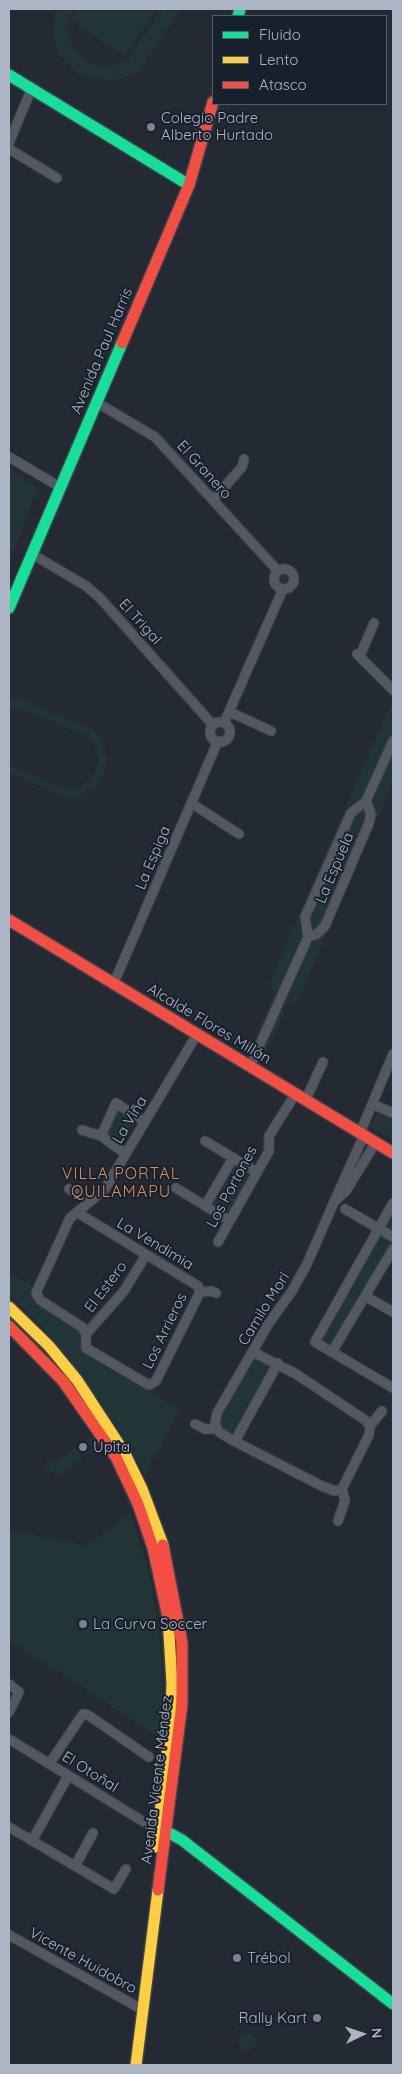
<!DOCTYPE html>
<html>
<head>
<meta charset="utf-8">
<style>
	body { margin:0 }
	#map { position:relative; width:402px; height:2074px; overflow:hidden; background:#242a33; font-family:Quicksand,sans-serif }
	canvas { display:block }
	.frame { position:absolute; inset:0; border:10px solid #abb5c6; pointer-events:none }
	.legend { position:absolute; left:212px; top:15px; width:175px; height:90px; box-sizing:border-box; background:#17202d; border:1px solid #525c6a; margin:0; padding:6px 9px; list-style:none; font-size:15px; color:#abb5c6 }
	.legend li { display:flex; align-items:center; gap:10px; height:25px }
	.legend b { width:25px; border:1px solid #525c6a }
	.north { position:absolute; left:337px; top:2009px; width:50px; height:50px; -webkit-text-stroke:4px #17202d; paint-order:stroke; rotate:86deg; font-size:14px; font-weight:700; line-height:20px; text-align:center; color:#abb5c6 }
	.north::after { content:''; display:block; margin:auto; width:18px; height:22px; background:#abb5c6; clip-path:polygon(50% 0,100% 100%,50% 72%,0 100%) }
</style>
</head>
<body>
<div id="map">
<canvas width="402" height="2074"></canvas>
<div class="frame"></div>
<ul class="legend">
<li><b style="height:6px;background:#16e098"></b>Fluido</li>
<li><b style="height:6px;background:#ffcf43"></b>Lento</li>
<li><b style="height:6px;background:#f24e42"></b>Atasco</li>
</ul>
<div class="north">N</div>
</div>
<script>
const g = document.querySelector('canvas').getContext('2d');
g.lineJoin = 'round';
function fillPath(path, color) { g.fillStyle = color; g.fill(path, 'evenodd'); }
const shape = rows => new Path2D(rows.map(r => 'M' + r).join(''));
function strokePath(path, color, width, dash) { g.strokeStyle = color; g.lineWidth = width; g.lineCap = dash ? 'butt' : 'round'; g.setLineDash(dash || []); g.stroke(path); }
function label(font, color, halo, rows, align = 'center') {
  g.font = font + ' Quicksand,sans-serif'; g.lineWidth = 4; g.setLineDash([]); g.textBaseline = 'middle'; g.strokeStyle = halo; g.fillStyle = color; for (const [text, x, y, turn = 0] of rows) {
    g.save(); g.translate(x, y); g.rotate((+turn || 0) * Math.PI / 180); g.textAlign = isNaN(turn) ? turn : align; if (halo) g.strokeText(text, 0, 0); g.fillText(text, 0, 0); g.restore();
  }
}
fillPath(shape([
	[56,9,73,9,67,25,68,37,73,49,86,61,104,67,117,65,127,60,163,9,181,9,138,71,121,79,104,81,79,74,61,57,53,33],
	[79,9,157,9,124,56,71,20],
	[9,468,38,488,9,562],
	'277 579a7 7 0 1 1 14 0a7 7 0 1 1-14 0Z',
	[393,698,393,732,364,798,350,810,300,922,302,942,252,1055,248,1052,274,994,270,982],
	[10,700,23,700,90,728,95,732,103,742,107,761,104,773,97,785,80,796,66,798,9,772,9,765,57,786,71,789,82,787,90,780,96,771,99,760,95,744,87,736,23,709,9,710],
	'213 732a7 7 0 1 1 14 0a7 7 0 1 1-14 0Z',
	[393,753,393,782,298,1000,287,1005,263,1061,260,1059,311,944,323,935,375,817,372,802],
	[362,810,366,812,367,817,319,928,315,931,309,929,308,923,357,811],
	[117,1108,136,1120,121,1146,104,1134],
	[378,1110,393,1116,393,1140,371,1127],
	[233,1163,251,1174,229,1213,210,1202],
	[393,1210,393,1243,331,1344,322,1338],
	[9,1273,32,1285,30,1291,34,1302,78,1329,81,1336,82,1350,180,1409,145,1475,120,1432,78,1370,40,1325,9,1294],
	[255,1360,268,1362,271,1366,235,1432,228,1433,221,1428,220,1419,250,1366],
	[93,1435,100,1445,58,1476,43,1467,48,1460,54,1464,75,1448,81,1456,92,1448,86,1440],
	[131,1513,149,1573,159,1634,163,1676,161,1739,9,1640,9,1531,88,1545],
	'238 2042a9 9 0 1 1 18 0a9 9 0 1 1-18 0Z'
]), '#213539');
const street = shape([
	[9,143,31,90],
	[9,149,57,178],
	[96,402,155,437,278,571],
	[9,457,60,487],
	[213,500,242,467,244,459],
	[32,554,86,586,100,598,213,725],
	'274 579a10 10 0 1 1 20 0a10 10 0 1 1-20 0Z',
	[357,654,393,690],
	[360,656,374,623],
	[230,712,271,731],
	'210 732a10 10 0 1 1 20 0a10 10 0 1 1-20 0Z',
	[224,723,283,589],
	[191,803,239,834],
	[308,937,317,934,325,926,369,823,371,814,366,801],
	[113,985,218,741],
	[197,1034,105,1189,70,1218,36,1293,40,1300,82,1327,86,1334,86,1348,149,1385,156,1381,200,1292],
	[250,1067,308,937,305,917,351,813,366,801,393,741],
	[306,1099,323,1062],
	[372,1104,393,1113],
	[82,1130,101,1136],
	[360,1133,393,1054],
	[364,1135,334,1202,346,1191,376,1142],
	[205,1141,257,1172],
	[126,1154,101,1136,116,1103,145,1122],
	[176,1188,230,1221],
	[69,1189,90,1202],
	[393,1203,315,1342,393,1388],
	[205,1206,233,1158],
	[345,1209,393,1237],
	[78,1213,198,1286,200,1292],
	[218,1242,269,1151,269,1136,296,1093],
	[200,1292,211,1291,216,1293],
	[365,1296,393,1312],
	[86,1334,124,1291,146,1255],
	[253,1352,296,1374,365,1420,370,1426,369,1435,342,1489,335,1491,322,1486,232,1440,219,1432,215,1424,217,1413,269,1323,292,1291,307,1264,334,1202],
	[332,1352,393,1249],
	[195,1424,205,1429,217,1429],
	[370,1426,382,1411],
	[235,1441,278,1363],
	[338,1521,345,1500,342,1489],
	[9,1684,19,1692,9,1712],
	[9,1739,144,1822,158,1826],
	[49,1764,83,1714,88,1715,149,1757],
	[9,1827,114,1889,126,1869],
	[32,1841,68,1776],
	[75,1866,93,1833],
	[9,1935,143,2010]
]);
const fast = shape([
	[238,16,240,9],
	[9,75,189,185],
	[9,608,122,343],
	[160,1828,182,1840,393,2004]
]);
const slow = shape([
	[9,1307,49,1346,77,1380,124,1452,142,1489,163,1545],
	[156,1847,170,1728,172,1684,168,1617],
	[136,2065,158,1890]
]);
const jam = shape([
	[122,343,189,185,213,102],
	[9,920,393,1153],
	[9,1326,63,1381,116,1457,138,1504,153,1548,168,1617],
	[158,1890,182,1704,182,1643,163,1545]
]);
strokePath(street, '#40444b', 11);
strokePath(fast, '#40444b', 14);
strokePath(slow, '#40444b', 14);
strokePath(jam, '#40444b', 14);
strokePath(street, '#535861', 9);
strokePath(fast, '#16e098', 11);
strokePath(slow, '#ffcf43', 11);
strokePath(jam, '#f24e42', 11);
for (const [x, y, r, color] of [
	[151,127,5,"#7c8493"],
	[83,1447,5,"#7c8493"],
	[83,1624,5,"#7c8493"],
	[237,1958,5,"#7c8493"],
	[317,2018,5,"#7c8493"]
]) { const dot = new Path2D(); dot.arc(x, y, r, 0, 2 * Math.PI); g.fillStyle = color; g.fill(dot); strokePath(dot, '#17202d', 2); }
label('15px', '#abb5c6', '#17202d', [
	["Colegio Padre",161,118],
	["Alberto Hurtado",161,135],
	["Upita",93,1447],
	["La Curva Soccer",93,1624],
	["Trébol",247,1958],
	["Rally Kart",307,2018,"right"]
], 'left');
label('15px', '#abb5c6', '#17202d', [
	["Avenida Paul Harris",102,351,-67],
	["El Granero",204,470,48],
	["El Trigal",140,622,48],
	["La Espiga",153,858,-67],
	["La Espuela",335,868,-67],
	["Alcalde Flores Millán",209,1024,31],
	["La Viña",130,1120,-59],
	["Los Portones",232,1187,-62],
	["La Vendimia",155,1244,31],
	["El Estero",106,1287,-53],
	["Camilo Mori",264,1309,-58],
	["Los Arrieros",165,1331,-64],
	["El Otoñal",90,1772,32],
	["Avenida Vicente Méndez",157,1780,-83],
	["Vicente Huidobro",83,1961,29]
]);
g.letterSpacing = '1px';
label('16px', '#dd8e4f', '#17202d', [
	["VILLA PORTAL",121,1174],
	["QUILAMAPU",121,1192]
]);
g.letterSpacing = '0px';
</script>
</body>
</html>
